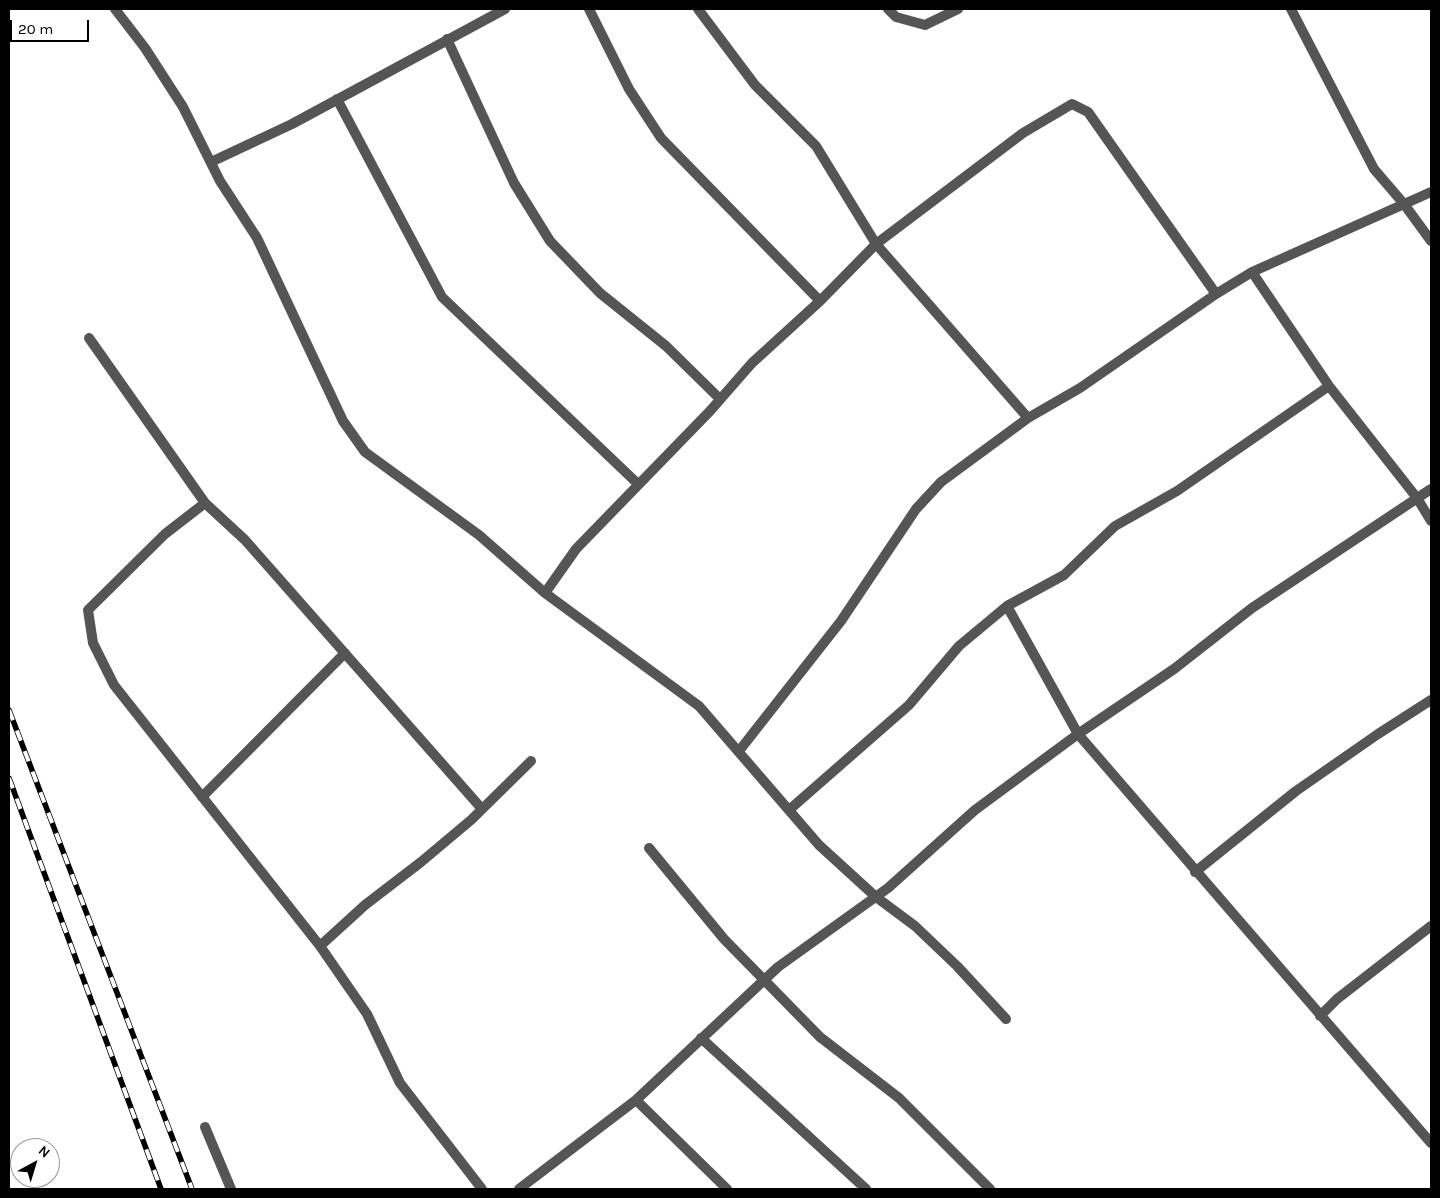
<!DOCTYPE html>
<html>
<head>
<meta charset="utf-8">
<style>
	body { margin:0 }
	#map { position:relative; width:1440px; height:1198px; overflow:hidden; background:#fff; font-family:Karla,sans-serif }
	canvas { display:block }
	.frame { position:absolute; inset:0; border:10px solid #000; pointer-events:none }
	.north { position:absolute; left:10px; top:1138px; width:50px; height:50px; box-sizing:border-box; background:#fff; border:1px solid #999; border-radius:50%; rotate:39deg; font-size:14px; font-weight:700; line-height:20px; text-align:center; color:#000 }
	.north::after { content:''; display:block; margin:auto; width:18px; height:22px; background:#000; clip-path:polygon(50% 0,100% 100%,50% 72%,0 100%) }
	.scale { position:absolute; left:10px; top:20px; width:79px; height:22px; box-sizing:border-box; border:2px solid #000; border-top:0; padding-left:6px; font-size:15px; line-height:18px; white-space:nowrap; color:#000; -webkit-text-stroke:4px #fff; paint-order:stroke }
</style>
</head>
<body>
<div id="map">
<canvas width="1440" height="1198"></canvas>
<div class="frame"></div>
<div class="north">N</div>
<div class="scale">20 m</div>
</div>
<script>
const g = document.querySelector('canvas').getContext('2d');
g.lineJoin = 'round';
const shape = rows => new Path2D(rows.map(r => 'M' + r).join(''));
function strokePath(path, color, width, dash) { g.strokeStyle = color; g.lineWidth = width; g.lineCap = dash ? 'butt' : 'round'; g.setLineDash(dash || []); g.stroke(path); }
strokePath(shape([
	[115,9,145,48,183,107,220,181,257,238,343,421,365,452,479,535,545,593,699,706,819,845,876,897,915,926,957,966,1006,1019],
	[589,9,629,89,661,138,820,301],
	[698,9,755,85,816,146,876,244,1028,418,1080,388,1216,294,1252,272,1431,192],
	[888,9,896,17,925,25,958,9],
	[1291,9,1374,169,1404,204,1431,241],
	[447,39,514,183,550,241,600,293,666,346,720,399],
	[337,99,442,297,638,484],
	[211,162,292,124,505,9],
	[1252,272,1329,386,1417,498,1431,521],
	[89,338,205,503],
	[545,593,576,549,710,411,752,363,820,301,876,244,1023,133,1072,104,1088,112,1216,294],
	[1007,606,1078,734,1431,1143],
	[739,751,841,621,916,509,941,482,1028,418],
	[202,797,345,653],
	[789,810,909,705,959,646,1007,606,1064,575,1115,526,1177,491,1329,386],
	[649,848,724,939,820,1037,899,1098,990,1189],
	[1195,872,1296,791,1378,734,1431,700],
	[320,946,365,905,421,862,471,820,531,761],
	[1320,1016,1337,999,1431,926],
	[701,1038,866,1189],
	[636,1100,727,1189],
	[205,1127,231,1189],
	[482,1189,400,1083,367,1014,320,946,114,685,93,643,88,610,165,534,205,503,245,540,482,809],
	[519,1189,636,1100,778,967,888,888,975,810,1078,734,1174,669,1252,608,1431,489]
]), '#555', 10);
const rail = shape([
	[9,710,192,1189],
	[9,778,161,1189]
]);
strokePath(rail, '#000', 5.5);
strokePath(rail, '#fff', 4, [11]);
</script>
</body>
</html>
